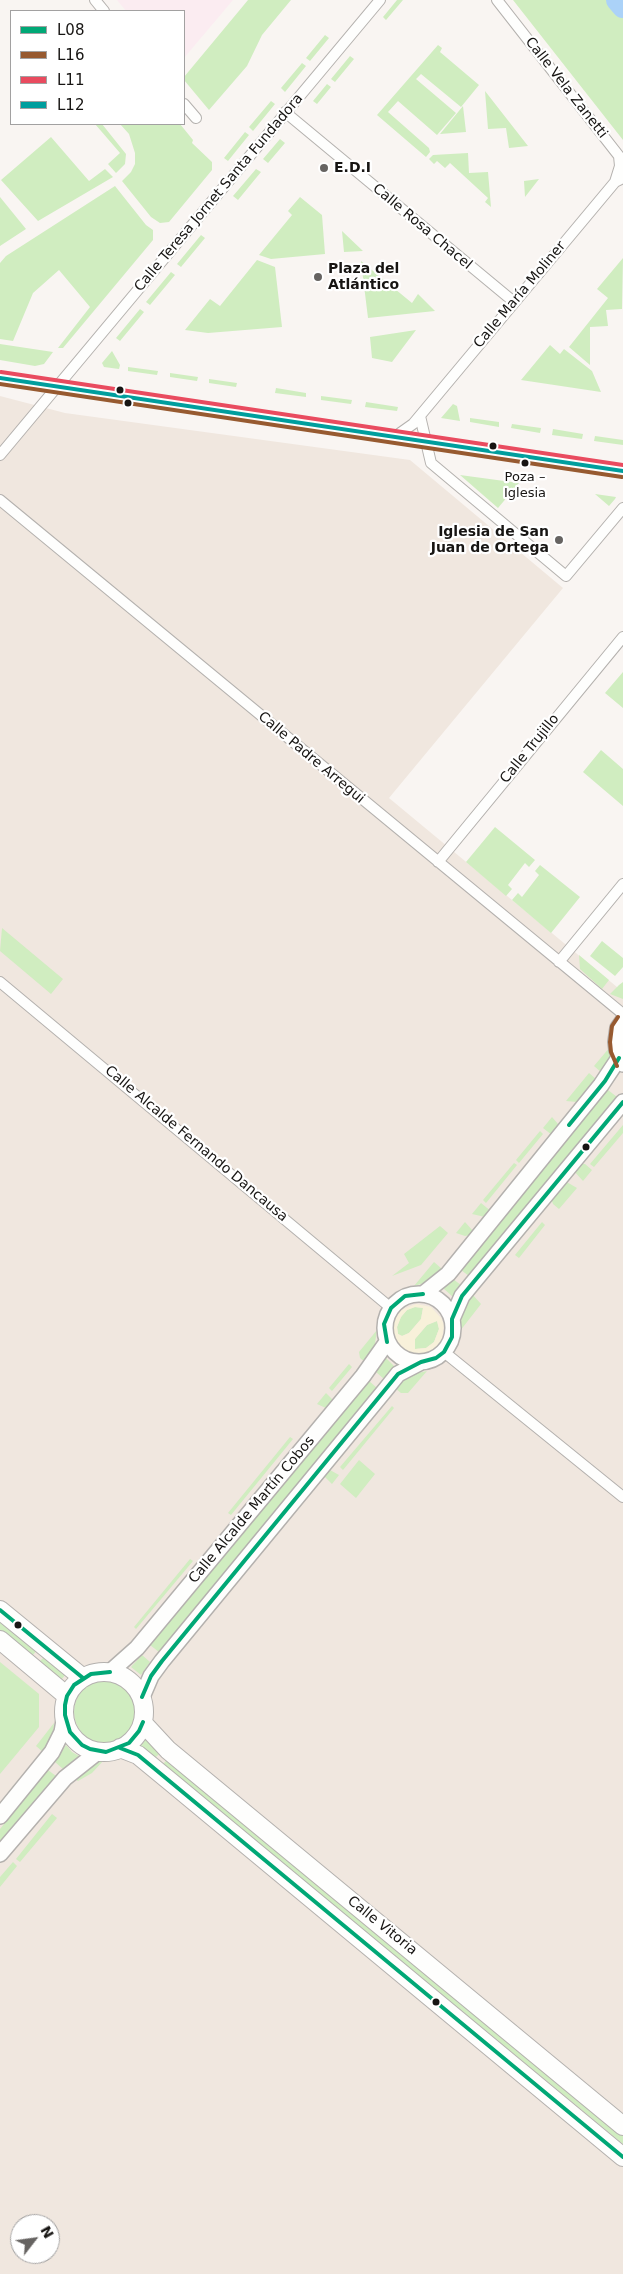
<!DOCTYPE html>
<html>
<head>
<meta charset="utf-8">
<style>
	body { margin:0 }
	#map { position:relative; width:623px; height:2274px; overflow:hidden; background:#f9f5f2; font-family:"DejaVu Sans",sans-serif }
	canvas { display:block }
	.legend { position:absolute; left:10px; top:10px; width:175px; height:115px; box-sizing:border-box; background:#fff; border:1px solid #a2a1a1; margin:0; padding:6px 9px; list-style:none; font-size:15px; color:#171513 }
	.legend li { display:flex; align-items:center; gap:10px; height:25px }
	.legend b { width:25px; border:1px solid #a2a1a1 }
	.north { position:absolute; left:10px; top:2214px; width:50px; height:50px; box-sizing:border-box; background:#fff; border:1px solid #a2a1a1; border-radius:50%; rotate:60deg; font-size:14px; font-weight:700; line-height:20px; text-align:center; color:#171513 }
	.north::after { content:''; display:block; margin:auto; width:18px; height:22px; background:#666361; clip-path:polygon(50% 0,100% 100%,50% 72%,0 100%) }
</style>
</head>
<body>
<div id="map">
<canvas width="623" height="2274"></canvas>
<ul class="legend">
<li><b style="height:6px;background:#00a876"></b>L08</li>
<li><b style="height:6px;background:#975a30"></b>L16</li>
<li><b style="height:6px;background:#e94b5f"></b>L11</li>
<li><b style="height:6px;background:#009e9d"></b>L12</li>
</ul>
<div class="north">N</div>
</div>
<script>
const g = document.querySelector('canvas').getContext('2d');
g.lineJoin = 'round';
function fillPath(path, color) { g.fillStyle = color; g.fill(path, 'evenodd'); }
const shape = rows => new Path2D(rows.map(r => 'M' + r).join(''));
function strokePath(path, color, width, dash) { g.strokeStyle = color; g.lineWidth = width; g.lineCap = dash ? 'butt' : 'round'; g.setLineDash(dash || []); g.stroke(path); }
function label(font, color, halo, rows, align = 'center') {
  g.font = font + ' "DejaVu Sans",sans-serif'; g.lineWidth = 4.5; g.setLineDash([]); g.textBaseline = 'middle'; g.strokeStyle = halo; g.fillStyle = color; for (const [text, x, y, turn = 0] of rows) {
    g.save(); g.translate(x, y); g.rotate((+turn || 0) * Math.PI / 180); g.textAlign = isNaN(turn) ? turn : align; if (halo) g.strokeText(text, 0, 0); g.fillText(text, 0, 0); g.restore();
  }
}
fillPath(shape([
	[0,396,65,413,410,460,563,588,389,798,623,992,623,2274,0,2274],
	[20,2224,50,2224,50,2254,20,2254]
]), '#f0e7df');
fillPath(shape([
	[117,0,233,0,184,58,184,11,126,11]
]), '#fbecf1');
fillPath(shape([
	[248,0,291,0,262,35,247,66,209,110,184,80,184,77],
	[397,0,403,0,386,20,383,17],
	[513,0,623,0,623,140],
	[325,35,329,38,310,61,306,58],
	[438,45,442,48,440,52,479,85,461,107,421,74,416,79,456,113,437,135,398,101,388,112,429,148,430,152,426,157,377,115],
	[350,56,354,59,335,82,331,79],
	[302,63,306,66,285,92,281,88],
	[327,84,331,87,317,104,313,101],
	[485,91,528,146,509,148,506,128,488,129],
	[271,101,275,104,253,131,249,127],
	[463,106,466,132,440,134],
	[95,124,102,124,126,154,125,164,116,173,108,164,120,153],
	[120,124,180,124,193,140,192,143,212,162,212,170,169,222,160,223,151,217,122,181,131,172,135,164,135,153,129,134],
	[245,132,249,135,228,161,224,158],
	[51,137,89,181,105,169,113,177,38,221,1,180],
	[280,139,285,143,268,163,263,159],
	[468,153,469,173,488,172,491,207,485,202,488,198,450,163,445,168,437,161,434,164,429,159,433,155],
	[256,169,261,172,238,200,233,196],
	[539,179,525,197,524,181],
	[115,186,146,225,153,230,153,240,63,348,58,348,90,307,59,270,33,293,13,341,0,339,0,263,6,256],
	[0,197,26,229,0,246],
	[300,197,322,215,325,254,271,259,259,255,292,215,288,211],
	[342,231,363,251,344,252],
	[201,235,205,238,181,267,177,264],
	[623,258,622,309,606,310,608,326,590,327,590,365,569,347,608,298,597,289],
	[257,260,275,267,282,327,208,333,185,330,210,299,220,306],
	[361,261,412,303,418,294,435,311,368,318],
	[171,272,175,275,150,305,146,302],
	[140,309,144,312,120,341,116,338],
	[416,330,392,362,372,358,370,337],
	[0,344,53,352,44,364,35,366,0,360],
	[550,345,560,354,564,349,592,371,601,392,521,380],
	[112,351,120,365,119,369,104,367,102,363],
	[128,367,158,371,157,375,128,371],
	[170,373,198,377,197,381,170,377],
	[209,379,237,383,236,387,209,383],
	[276,388,306,393,306,397,275,393],
	[321,396,352,400,351,404,321,400],
	[366,402,398,407,397,411,365,407],
	[453,404,457,406,460,421,441,418],
	[470,418,499,422,499,427,470,422],
	[512,424,541,428,540,433,511,428],
	[553,429,583,434,582,439,552,435],
	[595,436,623,440,623,445,594,441],
	[460,475,519,483,498,508],
	[595,494,616,497,615,499,609,506],
	[623,672,623,708,605,693],
	[601,750,623,769,623,806,583,772],
	[495,827,535,860,529,867,525,863,508,885,512,889,506,896,466,862],
	[540,865,580,897,551,933,512,900,518,893,522,897,539,875,535,871],
	[2,928,63,979,51,994,0,951],
	[602,941,623,958,623,967,615,976,590,956],
	[579,955,609,980,602,989,580,969],
	[623,982,623,999,610,994,619,985],
	[610,1047,610,1057,601,1072,594,1066],
	[589,1073,596,1079,577,1102,566,1101],
	[608,1090,617,1097,469,1276,461,1270],
	[552,1117,558,1124,552,1135,543,1128],
	[623,1125,623,1133,594,1167,590,1164],
	[540,1131,543,1134,519,1163,516,1160],
	[514,1163,517,1165,486,1203,483,1200],
	[580,1164,585,1164,592,1170,583,1181,574,1171],
	[565,1181,577,1188,559,1209,553,1204,551,1198],
	[481,1203,492,1212,485,1217,472,1214],
	[465,1222,473,1231,470,1235,465,1236,456,1233],
	[542,1222,545,1225,519,1258,515,1255],
	[440,1226,448,1233,421,1265,392,1276,409,1263,404,1254],
	[434,1262,442,1269,435,1276,424,1283,414,1286],
	[453,1279,461,1285,453,1297,443,1288],
	[472,1294,481,1304,460,1331,462,1313],
	[415,1307,423,1308,421,1319,409,1333,402,1336,398,1334,397,1327,401,1317,407,1310],
	[437,1321,439,1329,434,1342,426,1348,415,1349,415,1339,427,1325],
	[377,1330,374,1350,366,1363,360,1358,359,1352],
	[386,1358,395,1367,384,1379,376,1372],
	[349,1364,352,1367,332,1391,329,1388],
	[427,1371,408,1393,401,1393,395,1388,402,1380,413,1374],
	[369,1381,377,1388,159,1652,150,1645],
	[326,1393,332,1399,332,1403,328,1409,317,1404],
	[392,1406,394,1408,343,1470,340,1467],
	[290,1437,293,1439,231,1515,228,1513],
	[359,1460,375,1474,356,1498,340,1484],
	[330,1470,339,1475,332,1484,322,1474,325,1471],
	[190,1559,193,1561,136,1629,134,1627],
	[0,1620,37,1650,32,1656,0,1630],
	[142,1655,150,1662,141,1675,131,1667],
	[44,1657,66,1674,61,1680,39,1662],
	[0,1662,39,1694,39,1727,0,1774],
	'74 1712a31 31 0 1 1 62 0a31 31 0 1 1-62 0Z',
	[54,1723,53,1735,43,1752,36,1746],
	[146,1739,160,1753,155,1758,140,1747],
	[66,1745,72,1752,79,1756,63,1769,55,1762],
	[168,1759,623,2136,623,2144,163,1764],
	[102,1760,103,1761,92,1773,78,1781,75,1779],
	[48,1770,56,1776,0,1843,0,1829],
	[52,1814,57,1818,20,1862,16,1859],
	[13,1862,17,1866,0,1887,0,1877]
]), '#d0edc0');
fillPath(shape([
	[416,1304,431,1307,441,1318,444,1325,442,1340,438,1346,432,1351,418,1355,404,1350,398,1345,393,1331,393,1323,401,1310],
	[415,1307,423,1308,421,1319,409,1333,402,1336,398,1334,397,1327,401,1317,407,1310],
	[437,1321,439,1329,434,1342,426,1348,415,1349,415,1339,427,1325]
]), '#f8f1da');
strokePath(shape([
	[617,0,623,7]
]), '#abd2f8', 22);
const minor = shape([
	[95,0,104,11],
	[497,0,619,156,620,166,615,182],
	[184,104,196,118],
	[285,112,514,302],
	[0,378,623,471],
	[420,416,431,463,566,576,623,508],
	[396,436,413,424,615,182,623,178],
	[0,455,380,0],
	[0,500,623,1014],
	[438,862,623,637],
	[559,962,623,884],
	[0,982,391,1308],
	[444,1352,623,1497]
]);
const secondary = shape([
	[623,1021,618,1028,616,1042,617,1050,623,1064],
	'385 1328a34 34 0 1 1 68 0a34 34 0 1 1-68 0Z',
	[423,1294,448,1274,601,1085,619,1058],
	[452,1319,462,1296,471,1285,623,1102],
	[110,1672,137,1648,363,1376,387,1342],
	[142,1697,151,1676,162,1661,386,1389,398,1374,421,1362],
	[0,1816,52,1752,62,1732,65,1715],
	[0,1854,65,1778,99,1751]
]);
const trunk = shape([
	[0,1610,83,1678],
	[0,1640,67,1696],
	'64 1712a40 40 0 1 1 80 0a40 40 0 1 1-80 0Z',
	[143,1723,168,1750,623,2126],
	[120,1748,138,1755,172,1783,623,2157]
]);
strokePath(minor, '#b4b1ae', 12);
strokePath(secondary, '#b4b1ae', 18);
strokePath(trunk, '#b4b1ae', 20);
strokePath(minor, '#fefefd', 10);
strokePath(secondary, '#fefefd', 15);
strokePath(trunk, '#fefefd', 18);
strokePath(shape([
	[569,1125,605,1081,619,1058],
	[387,1342,384,1324,391,1308,405,1296,423,1294],
	[0,1610,83,1678],
	[110,1672,91,1674,74,1685,67,1696,65,1705,65,1715,70,1732,82,1745,90,1749,106,1752,129,1743,139,1731,143,1722],
	[142,1697,151,1676,162,1661,398,1374,421,1362,436,1358,444,1352,452,1337,452,1319,462,1296,623,1102],
	[120,1748,138,1755,623,2157]
]), '#00a876', 4);
strokePath(shape([
	[0,384,622,477],
	[617,1066,611,1052,610,1042,612,1026,618,1017]
]), '#975a30', 4);
strokePath(shape([
	[1,372,623,465]
]), '#e94b5f', 4);
strokePath(shape([
	[0,378,623,471]
]), '#009e9d', 4);
for (const [x, y, r, color] of [
	[324,168,5,"#666361"],
	[318,277,5,"#666361"],
	[120,390,4.5,"#171513"],
	[128,403,4.5,"#171513"],
	[493,446,4.5,"#171513"],
	[525,463,4.5,"#171513"],
	[559,540,5,"#666361"],
	[586,1147,4.5,"#171513"],
	[18,1625,4.5,"#171513"],
	[436,2002,4.5,"#171513"]
]) { const dot = new Path2D(); dot.arc(x, y, r, 0, 2 * Math.PI); g.fillStyle = color; g.fill(dot); strokePath(dot, '#fff', 2); }
label('13px', '#171513', '#fff', [
	["Poza –",525,478],
	["Iglesia",525,494]
]);
label('14px', '#171513', '#fff', [
	["Calle Vela Zanetti",566,88,52],
	["Calle Teresa Jornet Santa Fundadora",219,193,-50],
	["Calle Rosa Chacel",422,227,40],
	["Calle María Moliner",520,295,-50],
	["Calle Trujillo",530,749,-51],
	["Calle Padre Arregui",311,758,40],
	["Calle Alcalde Fernando Dancausa",196,1144,40],
	["Calle Alcalde Martín Cobos",252,1510,-50],
	["Calle Vitoria",382,1926,39]
]);
label('bold 14px', '#171513', '#fff', [
	["E.D.I",334,168],
	["Plaza del",328,269],
	["Atlántico",328,285],
	["Iglesia de San",549,532,"right"],
	["Juan de Ortega",549,548,"right"]
], 'left');
</script>
</body>
</html>
